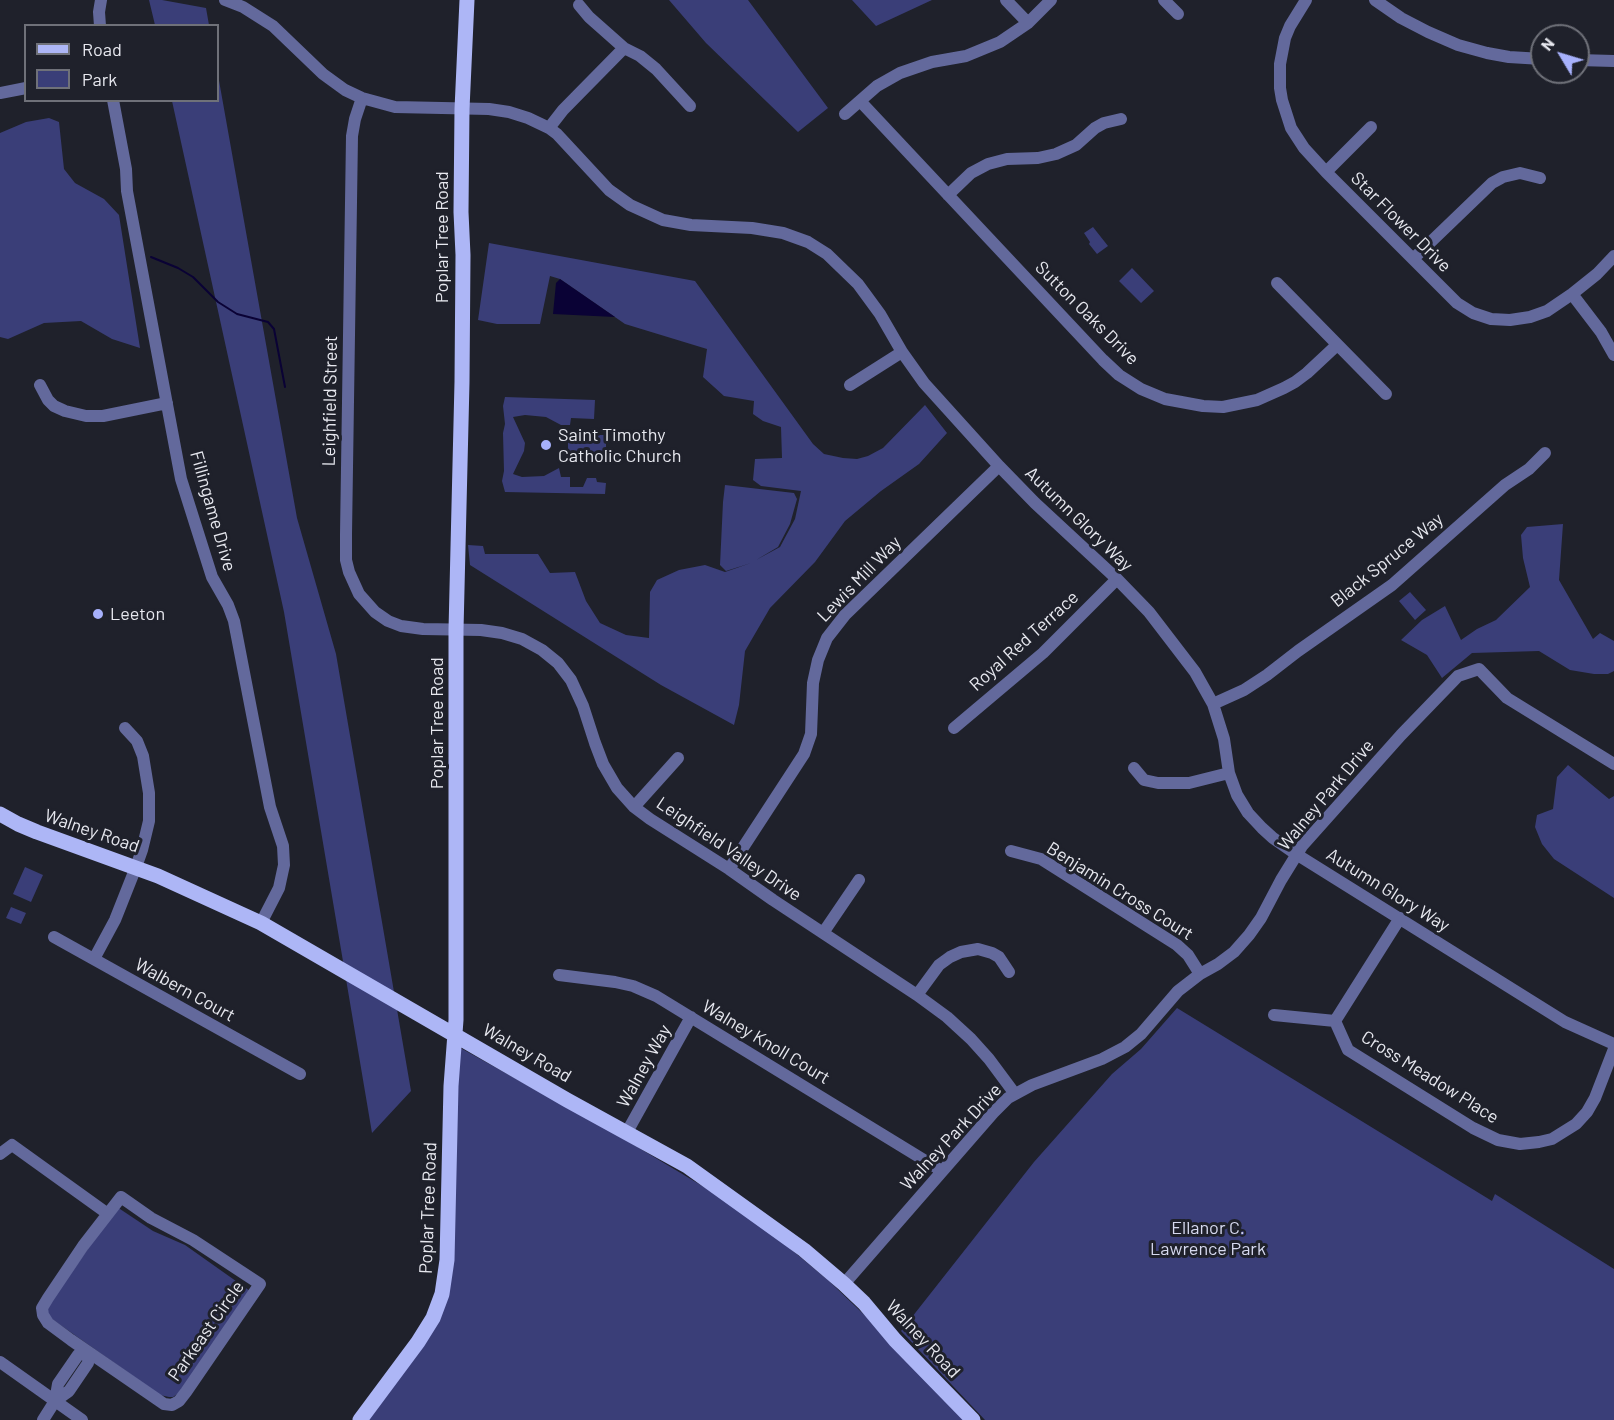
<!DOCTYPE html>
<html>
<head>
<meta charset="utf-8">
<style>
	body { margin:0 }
	#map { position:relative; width:1614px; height:1420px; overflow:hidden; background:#1f212b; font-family:Barlow,sans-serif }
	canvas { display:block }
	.legend { position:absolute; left:24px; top:24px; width:195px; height:78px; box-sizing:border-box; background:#1f212b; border:2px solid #6f7179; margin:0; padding:8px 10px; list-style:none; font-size:18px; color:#e7e8ef }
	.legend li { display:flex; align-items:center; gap:12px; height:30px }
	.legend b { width:30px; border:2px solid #6f7179 }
	.north { position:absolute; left:1530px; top:24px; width:60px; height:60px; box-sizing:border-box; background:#1f212b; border:2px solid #6f7179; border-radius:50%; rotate:308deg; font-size:16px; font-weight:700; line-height:24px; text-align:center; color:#e7e8ef }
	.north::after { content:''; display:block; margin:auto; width:21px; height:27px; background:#a7b1fc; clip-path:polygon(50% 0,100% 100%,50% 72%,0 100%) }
</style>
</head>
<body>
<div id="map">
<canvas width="1614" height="1420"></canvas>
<ul class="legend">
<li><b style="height:8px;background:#adb6f6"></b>Road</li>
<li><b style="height:16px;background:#3a3e78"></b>Park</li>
</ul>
<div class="north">N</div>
</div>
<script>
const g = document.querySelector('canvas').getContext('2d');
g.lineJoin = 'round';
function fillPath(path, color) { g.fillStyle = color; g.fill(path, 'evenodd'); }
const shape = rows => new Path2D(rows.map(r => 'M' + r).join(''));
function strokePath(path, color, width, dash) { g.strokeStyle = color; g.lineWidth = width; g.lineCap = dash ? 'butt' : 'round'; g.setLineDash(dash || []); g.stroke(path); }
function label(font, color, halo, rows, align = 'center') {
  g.font = font + ' Barlow,sans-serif'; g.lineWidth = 6; g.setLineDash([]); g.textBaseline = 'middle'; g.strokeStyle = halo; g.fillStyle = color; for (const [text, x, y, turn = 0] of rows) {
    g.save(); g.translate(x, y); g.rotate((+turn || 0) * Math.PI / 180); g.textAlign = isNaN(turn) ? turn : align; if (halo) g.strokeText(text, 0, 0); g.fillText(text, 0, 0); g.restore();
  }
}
fillPath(shape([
	[149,0,162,0,206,8,209,25,155,25],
	[669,0,748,0,828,108,798,132,706,43],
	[852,0,932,0,876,26],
	[218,75,297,518,336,654,411,1091,372,1133,284,612,172,101,218,100],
	[49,118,59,122,64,169,75,183,104,199,119,215,140,348,112,339,81,321,44,323,8,339,0,337,0,133,26,122],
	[1093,227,1108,246,1097,254,1089,244,1090,242,1084,233],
	[489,243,695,281,813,444,824,454,843,458,857,459,868,456,883,448,925,405,947,433,919,464,881,491,845,521,815,562,770,608,745,651,739,705,734,725,661,685,470,565,468,545,483,546,485,554,538,554,550,573,575,572,586,601,600,623,626,635,649,638,650,592,657,580,679,570,705,565,725,572,751,563,726,571,720,565,723,502,725,485,794,493,797,499,790,524,778,547,756,560,780,547,795,519,801,491,761,486,753,480,755,459,782,458,781,427,763,421,753,414,754,401,724,396,703,377,707,349,625,324,560,279,550,276,540,324,497,324,478,320],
	[1132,268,1154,291,1141,303,1119,281],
	[505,397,595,400,594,419,571,418,570,425,561,425,546,417,525,415,513,417,525,443,524,451,513,474,522,477,544,476,559,468,561,477,570,477,570,487,583,487,587,478,596,478,597,482,606,483,605,494,505,492,502,481,504,471,503,433,505,424,503,406],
	[568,435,606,435,606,459,568,458],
	[1563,524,1559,580,1593,639,1600,633,1614,641,1614,671,1608,674,1594,674,1570,670,1539,651,1472,653,1442,678,1427,655,1401,640,1422,620,1445,606,1461,640,1477,629,1496,620,1530,587,1523,558,1521,535,1527,527],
	[1410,592,1426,610,1415,620,1399,601],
	[1568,765,1609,799,1614,796,1614,898,1554,859,1542,844,1535,827,1537,815,1553,809,1557,777],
	[25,867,43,875,31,902,13,894],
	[11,907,26,913,21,924,6,918],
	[1177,1008,1492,1201,1495,1194,1614,1269,1614,1420,985,1420,901,1331,1034,1162,1112,1074,1141,1049],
	[457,1046,624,1139,729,1202,781,1241,829,1281,879,1329,967,1420,367,1420,445,1293],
	[117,1207,153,1231,185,1245,250,1291,180,1392,173,1397,169,1397,160,1395,49,1317,47,1312,48,1306]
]), '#3a3e78');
fillPath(shape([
	[560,279,615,317,553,314,556,283]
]), '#0a0235');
strokePath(shape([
	[151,257,178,268,193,277,218,302,237,314,268,322,274,329,285,387]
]), '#0a0235', 2);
strokePath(shape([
	[225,0,243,7,273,26,323,74,345,90,362,98,395,107,489,109,509,112,528,118,549,128,557,134,609,190,630,205,663,220,691,225,752,228,783,233,808,242,827,254,858,284,880,314,902,352,924,383,999,466,1035,503,1117,579,1149,612,1195,672,1213,704,1224,739,1229,773,1237,795,1248,813,1262,828,1273,838,1296,854,1565,1022,1614,1044],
	[1006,0,1028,23],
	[1164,0,1178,14],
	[1306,0,1290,26,1285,38,1280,64,1280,88,1282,100,1291,128,1304,148,1326,172,1457,303,1473,313,1491,319,1510,320,1530,317,1547,311,1572,294,1597,274,1614,256],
	[1375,0,1401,18,1428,32,1458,45,1487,53,1509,57,1542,59],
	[579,5,589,17,624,48,640,56,656,69,690,106],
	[100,26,99,12,101,0],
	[1578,60,1614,61],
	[0,93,26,88],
	[362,98,355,119,352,136,346,534,346,560,349,572,359,594,375,612,388,621,401,626,423,629,481,630,502,633,522,639,542,650,558,663,571,680,583,706,595,743,603,764,617,788,634,807,650,819,729,869,773,900,917,995,947,1017,971,1039,989,1059,1015,1094],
	[113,100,126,169,127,191,181,479,212,577,228,605,234,621,270,807,283,846,284,865,279,888,261,923],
	[860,101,1103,360,1119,375,1141,389,1165,399,1203,406,1223,407,1257,400,1284,388,1295,382,1307,373,1337,345],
	[845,114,877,86,900,73,932,62,966,56,1000,42,1028,23,1051,0],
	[549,128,563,110,624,48],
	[1326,172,1371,127],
	[948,195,971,173,988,164,1007,159,1038,158,1056,154,1076,145,1095,128,1104,123,1121,119],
	[1413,259,1492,183,1503,177,1520,173,1540,178],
	[1277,283,1386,394],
	[1572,294,1601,332,1614,355],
	[40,385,48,400,54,406,65,411,86,416,103,416,167,403],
	[850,385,902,352],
	[1213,704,1244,690,1267,675,1298,651,1392,585,1505,485,1529,469,1545,453],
	[954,728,1043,653,1117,579],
	[1134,768,1144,780,1158,783,1189,783,1229,773],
	[634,807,678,758],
	[1011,851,1041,859,1177,945,1188,955,1200,974],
	[729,869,804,754,811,734,813,683,818,660,827,638,845,615,999,466],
	[823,933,859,880],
	[54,937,300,1074],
	[94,959,115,920,136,867,142,850,149,821,149,793,143,756,137,741,125,728],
	[559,975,615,982,633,986,656,996,942,1171],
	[917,995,939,965,950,957,961,952,978,949,992,953,999,957,1009,972],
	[1274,1015,1335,1021,1400,918],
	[1335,1021,1348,1050,1473,1128,1498,1140,1520,1144,1539,1142,1552,1139,1576,1124,1587,1112,1595,1098,1614,1049],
	[627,1132,691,1017],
	[0,1154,12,1145,108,1214],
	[121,1197,151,1218,193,1240,260,1284,186,1392,179,1401,172,1405,164,1404,71,1340,48,1323,43,1315,42,1308,48,1298,83,1246,121,1197],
	[844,1284,993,1113,1008,1098,1032,1085,1102,1059,1125,1047,1141,1034,1178,991,1200,974,1218,964,1234,952,1249,935,1261,918,1281,880,1302,846,1401,735,1458,676,1479,669,1507,698,1614,764],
	[0,1362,82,1420],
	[43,1420,55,1401,69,1391,88,1363,89,1353,78,1355,58,1384,55,1401]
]), '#63699c', 12);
strokePath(shape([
	[0,814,18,824,37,832,158,876,261,923,567,1100,687,1166,804,1250,844,1284,864,1303,895,1340,973,1420],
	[360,1420,418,1342,433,1318,442,1294,447,1260,451,1086,456,1020,456,630,462,382,463,255,461,212,462,109,467,0]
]), '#adb6f6', 15);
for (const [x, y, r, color] of [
	[546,445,6,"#a7b1fc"],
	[98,614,6,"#a7b1fc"]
]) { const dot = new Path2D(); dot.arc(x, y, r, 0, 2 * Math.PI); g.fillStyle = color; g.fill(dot); strokePath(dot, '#1f212b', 2); }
label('18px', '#e7e8ef', '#1f212b', [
	["Star Flower Drive",1401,222,45],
	["Poplar Tree Road",442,237,-90],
	["Sutton Oaks Drive",1087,313,45],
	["Leighfield Street",330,401,-89],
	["Fillingame Drive",213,511,74],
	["Autumn Glory Way",1079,519,44],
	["Black Spruce Way",1387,560,-39],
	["Lewis Mill Way",859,579,-46],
	["Royal Red Terrace",1024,641,-42],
	["Poplar Tree Road",437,723,-90],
	["Walney Park Drive",1326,795,-50],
	["Walney Road",92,831,19],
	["Leighfield Valley Drive",729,849,34],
	["Autumn Glory Way",1388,890,32],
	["Benjamin Cross Court",1120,891,32],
	["Walbern Court",185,990,29],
	["Walney Knoll Court",766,1042,31],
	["Walney Road",527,1053,30],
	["Walney Way",644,1066,-61],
	["Cross Meadow Place",1430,1077,32],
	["Walney Park Drive",951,1137,-47],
	["Poplar Tree Road",428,1208,-88],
	["Parkeast Circle",206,1331,-55],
	["Walney Road",923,1339,47]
]);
label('18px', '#e7e8ef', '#1f212b', [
	["Saint Timothy",558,435],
	["Catholic Church",558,456],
	["Leeton",110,614]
], 'left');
label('18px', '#d7daf0', '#1f212b', [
	["Ellanor C.",1208,1228],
	["Lawrence Park",1208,1249]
]);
</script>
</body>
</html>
